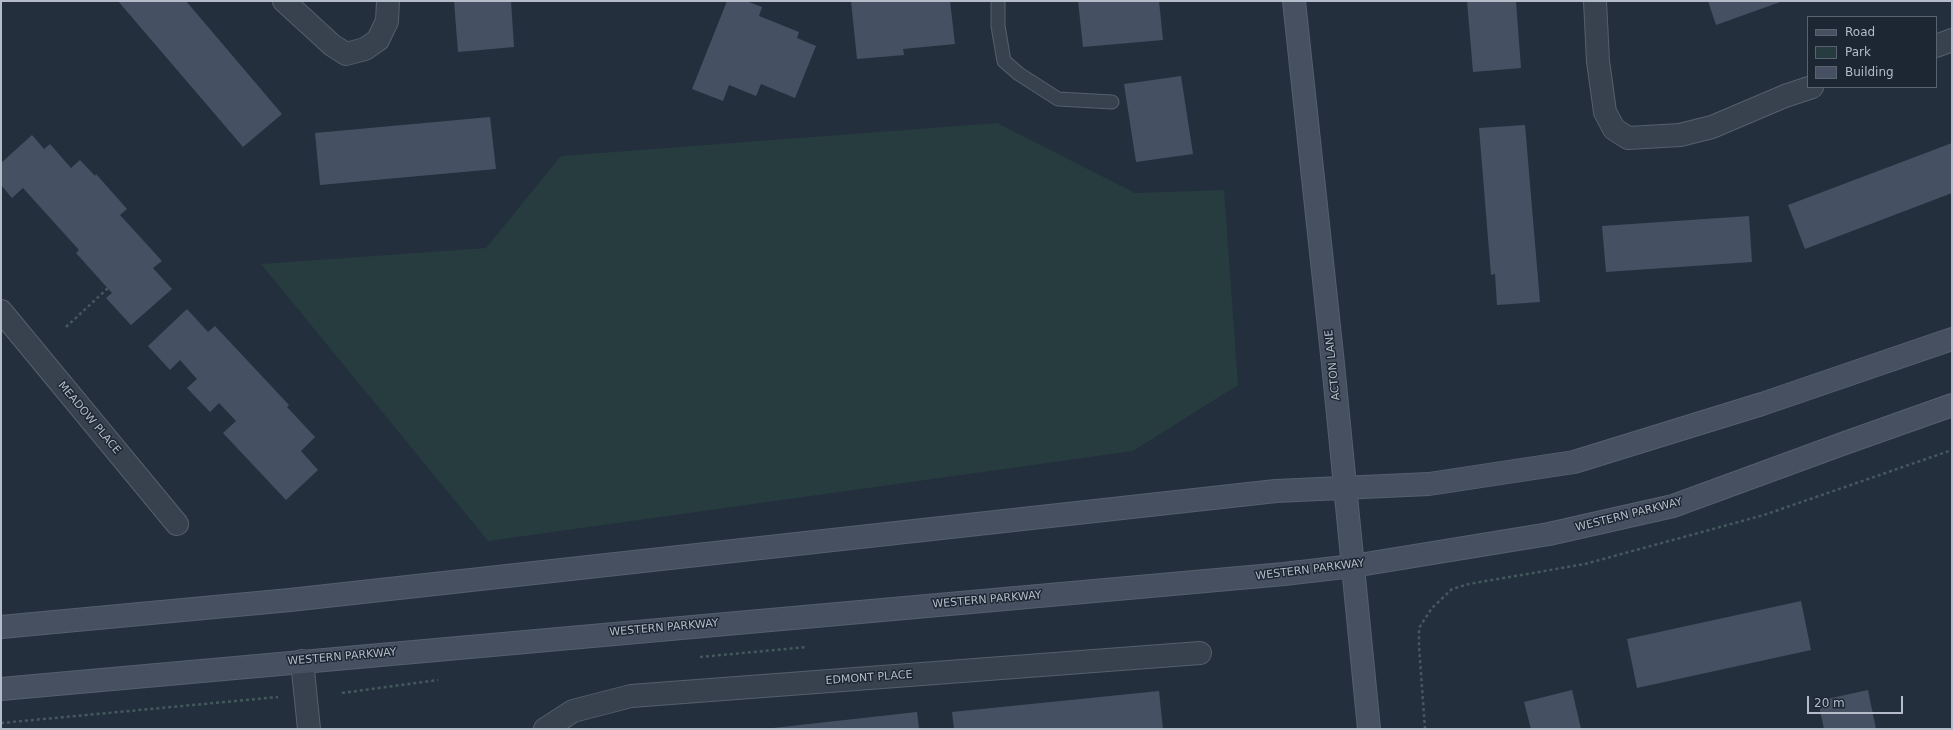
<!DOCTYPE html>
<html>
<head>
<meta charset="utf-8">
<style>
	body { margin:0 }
	#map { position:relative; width:1953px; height:730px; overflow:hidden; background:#242f3e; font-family:"DejaVu Sans",sans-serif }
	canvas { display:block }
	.frame { position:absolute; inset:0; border:2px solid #b4bcc9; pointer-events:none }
	.legend { position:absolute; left:1807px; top:16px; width:130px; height:72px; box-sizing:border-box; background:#1d2633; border:1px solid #59626f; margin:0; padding:5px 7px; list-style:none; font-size:12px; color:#b4bcc9 }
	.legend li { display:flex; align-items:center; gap:8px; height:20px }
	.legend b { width:20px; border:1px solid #59626f }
	.scale { position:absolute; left:1807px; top:696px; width:96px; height:18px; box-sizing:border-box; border:2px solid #b4bcc9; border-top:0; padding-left:5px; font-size:12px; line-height:14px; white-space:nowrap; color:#b4bcc9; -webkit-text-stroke:3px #1d2633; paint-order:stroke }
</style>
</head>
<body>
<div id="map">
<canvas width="1953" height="730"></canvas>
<div class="frame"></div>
<ul class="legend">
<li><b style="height:5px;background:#465061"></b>Road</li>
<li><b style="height:11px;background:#263c3f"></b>Park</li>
<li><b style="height:11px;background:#455162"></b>Building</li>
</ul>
<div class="scale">20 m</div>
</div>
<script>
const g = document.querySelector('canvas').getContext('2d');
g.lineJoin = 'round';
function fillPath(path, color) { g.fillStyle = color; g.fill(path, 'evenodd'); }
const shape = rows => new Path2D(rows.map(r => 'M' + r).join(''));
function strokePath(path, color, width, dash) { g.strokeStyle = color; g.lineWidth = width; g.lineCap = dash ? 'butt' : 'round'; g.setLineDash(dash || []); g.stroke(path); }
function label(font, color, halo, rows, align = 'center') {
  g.font = font + ' "DejaVu Sans",sans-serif'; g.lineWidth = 3; g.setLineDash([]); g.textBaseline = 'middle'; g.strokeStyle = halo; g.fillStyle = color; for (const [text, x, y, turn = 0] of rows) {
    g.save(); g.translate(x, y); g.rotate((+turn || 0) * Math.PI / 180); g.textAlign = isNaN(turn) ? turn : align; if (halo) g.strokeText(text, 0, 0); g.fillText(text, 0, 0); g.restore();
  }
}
fillPath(shape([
	[997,123,1135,193,1224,190,1238,385,1133,451,488,541,261,264,486,248,561,156]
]), '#263c3f');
fillPath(shape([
	[118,1,186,1,282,114,243,147],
	[454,1,511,1,514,47,458,52],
	[727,1,746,1,762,7,759,16,799,32,797,38,816,46,795,98,761,84,756,96,729,85,723,101,692,89],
	[851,1,950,1,955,44,903,49,904,55,857,59],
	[1078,1,1159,1,1163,40,1083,47],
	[1467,1,1516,1,1521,68,1473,72],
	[1708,1,1783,1,1716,25],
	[1181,76,1193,154,1136,162,1124,84],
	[490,117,496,169,320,185,315,133],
	[1525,125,1540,302,1497,305,1495,274,1491,275,1479,128],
	[32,135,44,149,50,144,71,168,80,160,95,176,96,174,127,209,120,215,162,261,153,268,172,289,131,325,106,298,112,293,76,253,79,250,23,188,12,198,1,185,1,163],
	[1952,143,1952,193,1805,249,1788,205],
	[1749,216,1752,262,1606,272,1602,226],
	[187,309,208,332,215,326,289,405,287,407,315,437,301,451,318,470,286,500,223,433,236,421,219,403,210,412,187,388,197,379,180,360,170,370,148,346],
	[1801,601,1811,650,1637,688,1627,639],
	[1572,690,1581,729,1531,729,1524,702],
	[1868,690,1876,729,1824,729,1818,701],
	[1159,691,1163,729,954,729,952,712],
	[917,712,919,729,773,729,773,728]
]), '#455162');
const lane = shape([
	[998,1,998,26,1004,61,1019,74,1058,99,1112,102]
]);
const street = shape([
	[284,1,332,45,346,54,365,49,378,40,387,21,388,1],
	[1595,1,1598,61,1605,112,1614,129,1628,138,1680,135,1712,127,1785,96,1812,87],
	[1936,46,1952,40],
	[1,311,177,524],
	[302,661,309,729],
	[545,729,573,711,631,696,1200,653]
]);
const secondary = shape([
	[1294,1,1333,364,1369,729],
	[1,627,290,600,1276,491,1429,484,1574,462,1762,404,1952,339],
	[1,689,1284,574,1353,566,1549,534,1673,506,1845,443,1952,405]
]);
strokePath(lane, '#565f6c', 15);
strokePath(street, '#565f6c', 24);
strokePath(secondary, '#565f6c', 24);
strokePath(shape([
	[66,327,108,288],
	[700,657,807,647],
	[342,693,438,680],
	[1,723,278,697],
	[1425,729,1419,646,1419,628,1432,608,1452,589,1469,584,1585,564,1764,515,1952,450]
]), '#44595c', 2.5, [3, 3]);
strokePath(lane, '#38414e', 13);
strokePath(street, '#38414e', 22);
strokePath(secondary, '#465061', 22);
label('11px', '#b4bcc9', '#1d2633', [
	["ACTON LANE",1333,365,-96],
	["MEADOW PLACE",89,418,50],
	["WESTERN PARKWAY",1629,515,-14],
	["WESTERN PARKWAY",1310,570,-7],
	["WESTERN PARKWAY",987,600,-5],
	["WESTERN PARKWAY",664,628,-5],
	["WESTERN PARKWAY",342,657,-5],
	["EDMONT PLACE",869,678,-4]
]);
</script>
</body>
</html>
